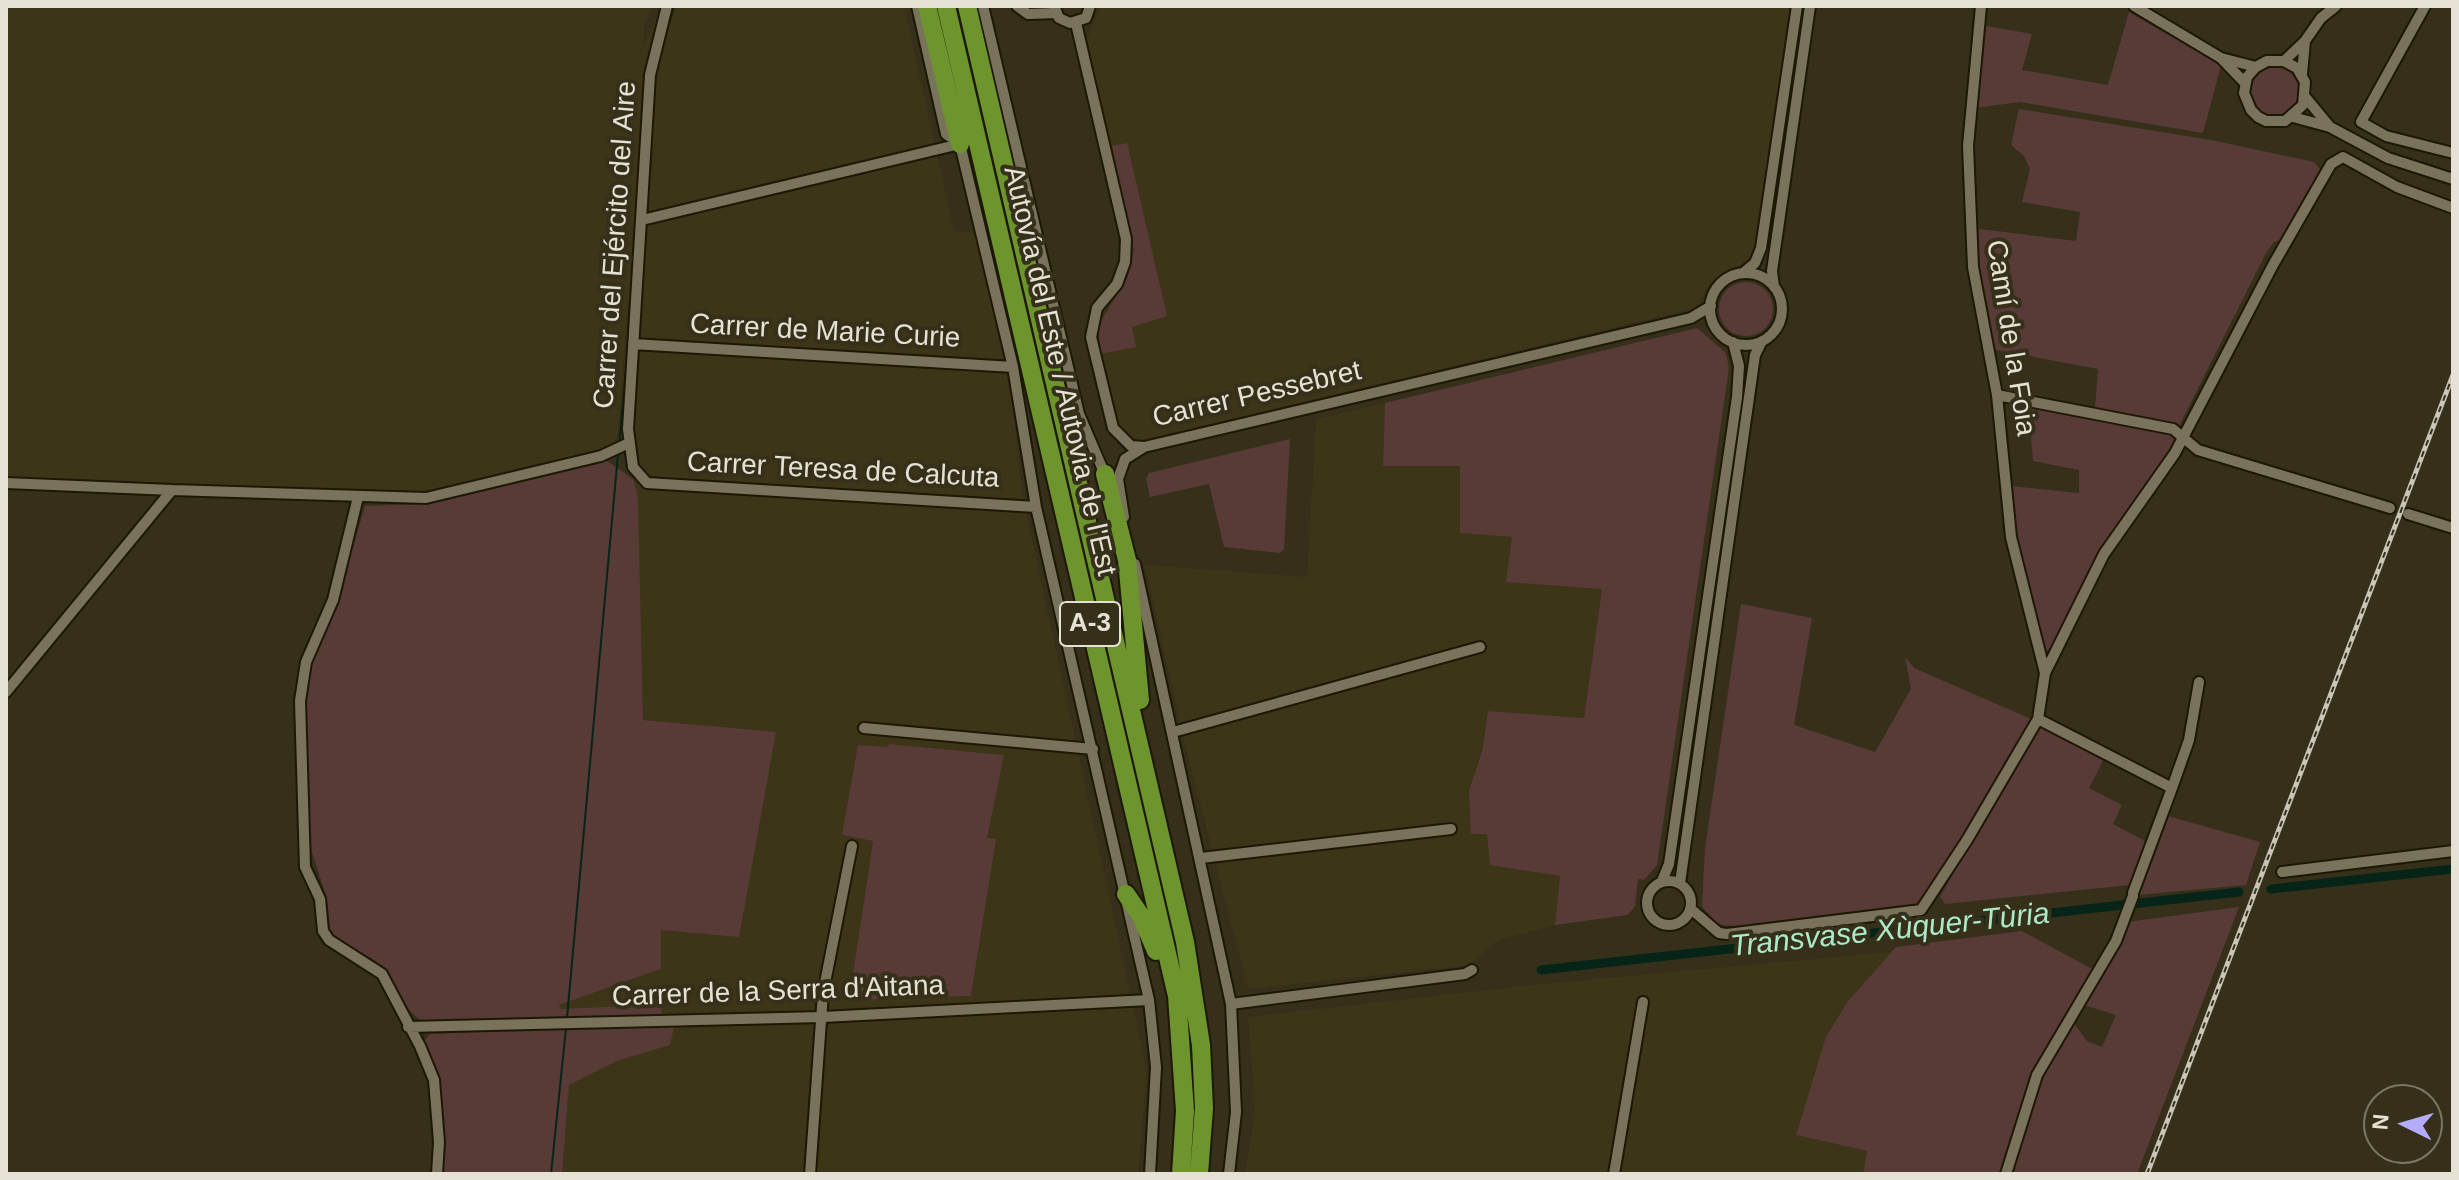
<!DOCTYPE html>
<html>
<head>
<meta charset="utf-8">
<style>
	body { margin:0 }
	#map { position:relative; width:2459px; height:1180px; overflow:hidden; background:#36301b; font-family:Arial,sans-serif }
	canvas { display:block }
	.frame { position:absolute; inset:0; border:8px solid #e5e1d4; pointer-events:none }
	.north { position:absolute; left:2363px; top:1084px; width:80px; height:80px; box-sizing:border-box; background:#36301b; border:2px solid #7c7765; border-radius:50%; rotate:275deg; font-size:22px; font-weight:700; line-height:32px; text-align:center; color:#e5e1d4 }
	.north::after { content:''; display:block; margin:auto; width:28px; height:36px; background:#b3acf9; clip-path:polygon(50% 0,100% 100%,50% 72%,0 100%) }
</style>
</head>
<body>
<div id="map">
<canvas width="2459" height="1180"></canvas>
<div class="frame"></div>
<div class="north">N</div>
</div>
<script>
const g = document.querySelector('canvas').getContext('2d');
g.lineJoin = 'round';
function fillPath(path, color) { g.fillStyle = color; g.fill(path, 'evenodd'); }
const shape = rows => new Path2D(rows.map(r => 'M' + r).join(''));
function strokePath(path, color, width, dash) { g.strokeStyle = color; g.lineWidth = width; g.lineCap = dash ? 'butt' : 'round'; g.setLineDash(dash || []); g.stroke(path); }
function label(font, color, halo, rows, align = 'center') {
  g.font = font + ' Arial,sans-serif'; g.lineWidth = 8; g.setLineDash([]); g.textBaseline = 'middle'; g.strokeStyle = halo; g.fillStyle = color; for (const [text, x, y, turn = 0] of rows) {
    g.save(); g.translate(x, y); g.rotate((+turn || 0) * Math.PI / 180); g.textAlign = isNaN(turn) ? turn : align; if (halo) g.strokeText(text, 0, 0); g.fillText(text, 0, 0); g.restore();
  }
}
fillPath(shape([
	[6,6,652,6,644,24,643,48,661,6,904,6,954,231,977,233,1007,357,1022,493,1147,1071,1138,1174,562,1174,569,1085,617,1061,670,1045,673,1027,651,1024,662,1015,661,1004,560,1009,559,1005,660,970,660,930,775,733,643,720,638,497,620,433,629,285,618,433,614,445,605,450,425,493,6,479],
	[890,744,1004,755,986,838,996,840,971,996,849,999,873,840,842,835],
	[1101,6,1791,6,1755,255,1743,268,1712,280,1695,308,1133,443,1117,431,1096,340,1100,312,1124,279,1130,243,1086,41],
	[1385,403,1383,466,1460,466,1460,532,1512,537,1602,589,1584,718,1488,711,1478,767,1472,834,1487,834,1560,876,1555,925,1498,940,1469,965,1248,989,1185,745,1145,565,1307,577,1316,419],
	[1891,952,1848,1001,1797,1135,1867,1151,1863,1174,1245,1174,1255,1110,1248,1017,1532,985]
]), '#3d3518');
fillPath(shape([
	[2129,12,2221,65,2203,133,2020,102,1975,108,1981,25,2032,34,2022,70,2108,85],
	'2251 91a24 24 0 1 1 48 0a24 24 0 1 1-48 0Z',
	[2019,109,2211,140,2314,162,2320,169,2282,240,2274,242,2266,253,2179,426,2095,408,2098,369,1991,349,1973,228,2076,241,2080,212,2022,202,2030,169,2024,156,2011,145],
	[1127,143,1167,316,1132,327,1136,347,1100,354,1099,325,1127,278,1134,251,1112,146],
	'1719 309a27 27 0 1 1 54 0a27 27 0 1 1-54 0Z',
	[1697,328,1726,353,1729,368,1657,865,1644,880,1638,879,1635,906,1628,915,1555,925,1560,876,1490,865,1487,834,1471,834,1469,791,1482,751,1488,711,1584,718,1602,589,1506,582,1512,537,1460,533,1460,466,1383,466,1385,403],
	[2028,405,2174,433,2177,437,2175,446,2117,524,2077,596,2057,642,2046,651,2042,646,2015,533,2011,486,2079,493,2079,470,2033,461],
	[1290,439,1284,550,1280,553,1224,547,1209,484,1150,497,1146,479,1149,473],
	[603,458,633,479,638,497,643,720,776,732,739,937,661,930,661,969,559,1005,561,1009,661,1004,662,1015,421,1021,410,1011,376,961,334,938,330,929,327,899,311,849,305,691,311,662,335,608,365,506,420,504],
	[1741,604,1812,618,1794,725,1875,752,1911,689,1905,657,1914,668,2031,719,1922,904,1734,926,1717,924,1702,906,1705,848],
	[2038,723,2105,757,2089,788,2122,805,2113,824,2147,842,2130,885,1945,904,1940,897],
	[889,744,1004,755,987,838,996,839,971,996,849,1000,873,841,842,835,858,745,888,747],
	[2164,815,2260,842,2246,885,2137,895],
	[2239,907,2137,1174,1863,1174,1867,1151,1796,1135,1826,1037,1848,1001,1896,947,2022,931,2096,971,2073,1022,2087,1041,2102,1047,2116,1015,2084,1005,2127,922],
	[651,1024,674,1027,670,1045,617,1061,569,1085,562,1174,441,1174,438,1079,425,1040,430,1034]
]), '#583a36');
strokePath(shape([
	[665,37,674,6],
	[619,444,627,359],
	[567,1018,618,454],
	[551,1174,566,1028]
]), '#062518', 2);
strokePath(shape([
	[2271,889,2453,869],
	[1541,970,2239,892]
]), '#062518', 9);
const minor = shape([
	[667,6,650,75,628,429,633,467,647,483,1036,507],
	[917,6,946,134,960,144,1013,367,1036,507,1149,1000,1156,1067,1150,1174],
	[983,6,1079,414,1106,477],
	[1017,6,1028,14,1056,13],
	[1054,6,1059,18,1070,23,1086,18,1090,6],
	[1981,6,1968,146,1973,267,1997,395,2011,537,2045,673],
	[2134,6,2221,58],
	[2425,6,2361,122,2386,136,2453,153],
	[1076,23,1126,239,1125,262,1117,284,1097,308,1091,337,1113,428,1131,446,1144,447,1691,318,1711,306],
	[2305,41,2321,18,2336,6],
	[2284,61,2297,68,2305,82,2303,105,2285,121,2266,121,2258,117,2251,110,2244,93,2247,77,2256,67,2267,61,2284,61,2305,41,2302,74],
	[2245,83,2221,58,2256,67],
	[2293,117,2330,127,2306,98],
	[2330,127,2388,158,2453,179],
	[642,220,960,144],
	[1743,273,1755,263,1761,248,1797,6],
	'1710 309a36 36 0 1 1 72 0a36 36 0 1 1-72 0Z',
	[1774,287,1772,271,1810,6],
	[633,344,1013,367],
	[1997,395,2173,429,2198,450,2390,508],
	[6,483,172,490],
	[358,497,333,600,306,662,300,701,305,867,320,899,323,931,329,940,382,974,420,1046,434,1080,439,1142,437,1174],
	[2408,514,2453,528],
	[1124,517,1118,479,1125,459,1144,447],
	[1135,564,1231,1004,1236,1112,1229,1174],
	[6,692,172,490,426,498,601,456,629,443],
	[2038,719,2172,788,2133,893],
	[864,728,1093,749],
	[1173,732,1480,647],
	[2172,788,2189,740,2199,682],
	[1201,858,1451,829],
	[2282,872,2453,851],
	'1647 903a22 22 0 1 1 44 0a22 22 0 1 1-44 0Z',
	[1662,881,1669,864,1737,397,1739,366,1733,342],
	[1680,883,1755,355,1762,341],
	[1691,909,1719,933,1727,934,1921,910,1967,840,2038,719,2045,673,2104,554,2175,453,2273,265,2331,164,2343,157,2397,187,2453,208],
	[1231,1004,1465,974,1472,970],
	[408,1027,823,1017,1149,1000],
	[810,1174,823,993,852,846],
	[1614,1174,1643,1002],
	[2006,1174,2037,1075,2116,941,2133,896]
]);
const motorway = shape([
	[927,6,960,144],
	[946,6,1177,996,1185,1111,1181,1174],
	[967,6,1185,942,1201,1045,1204,1108,1199,1174],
	[1105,474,1127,560,1140,700],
	[1126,894,1141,916,1156,951]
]);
strokePath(minor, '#1d1804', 14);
strokePath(motorway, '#1d1804', 22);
strokePath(minor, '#79735c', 10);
strokePath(motorway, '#6d942d', 18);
const rail = shape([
	[2147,1174,2453,375]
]);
strokePath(rail, '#cac5b7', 5);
strokePath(rail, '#36301b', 2, [6]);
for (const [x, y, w] of [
	[1090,624,60]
]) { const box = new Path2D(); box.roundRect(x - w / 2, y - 22, w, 44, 6); g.fillStyle = '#36301b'; g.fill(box); strokePath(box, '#e5e1d4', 2); }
label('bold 26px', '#e5e1d4', null, [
	["A-3",1090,624]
]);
label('28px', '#e5e1d4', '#36301b', [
	["Carrer del Ejército del Aire",616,245,-86],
	["Carrer de Marie Curie",825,332,3],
	["Camí de la Foia",2010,338,81],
	["Autovía del Este / Autovia de l'Est",1059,371,77],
	["Carrer Pessebret",1257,395,-13],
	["Carrer Teresa de Calcuta",843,471,3],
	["Carrer de la Serra d'Aitana",778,992,-2]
]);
label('italic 30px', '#ace9c9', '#36301b', [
	["Transvase Xùquer-Tùria",1890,931,-6]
]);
</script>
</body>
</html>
